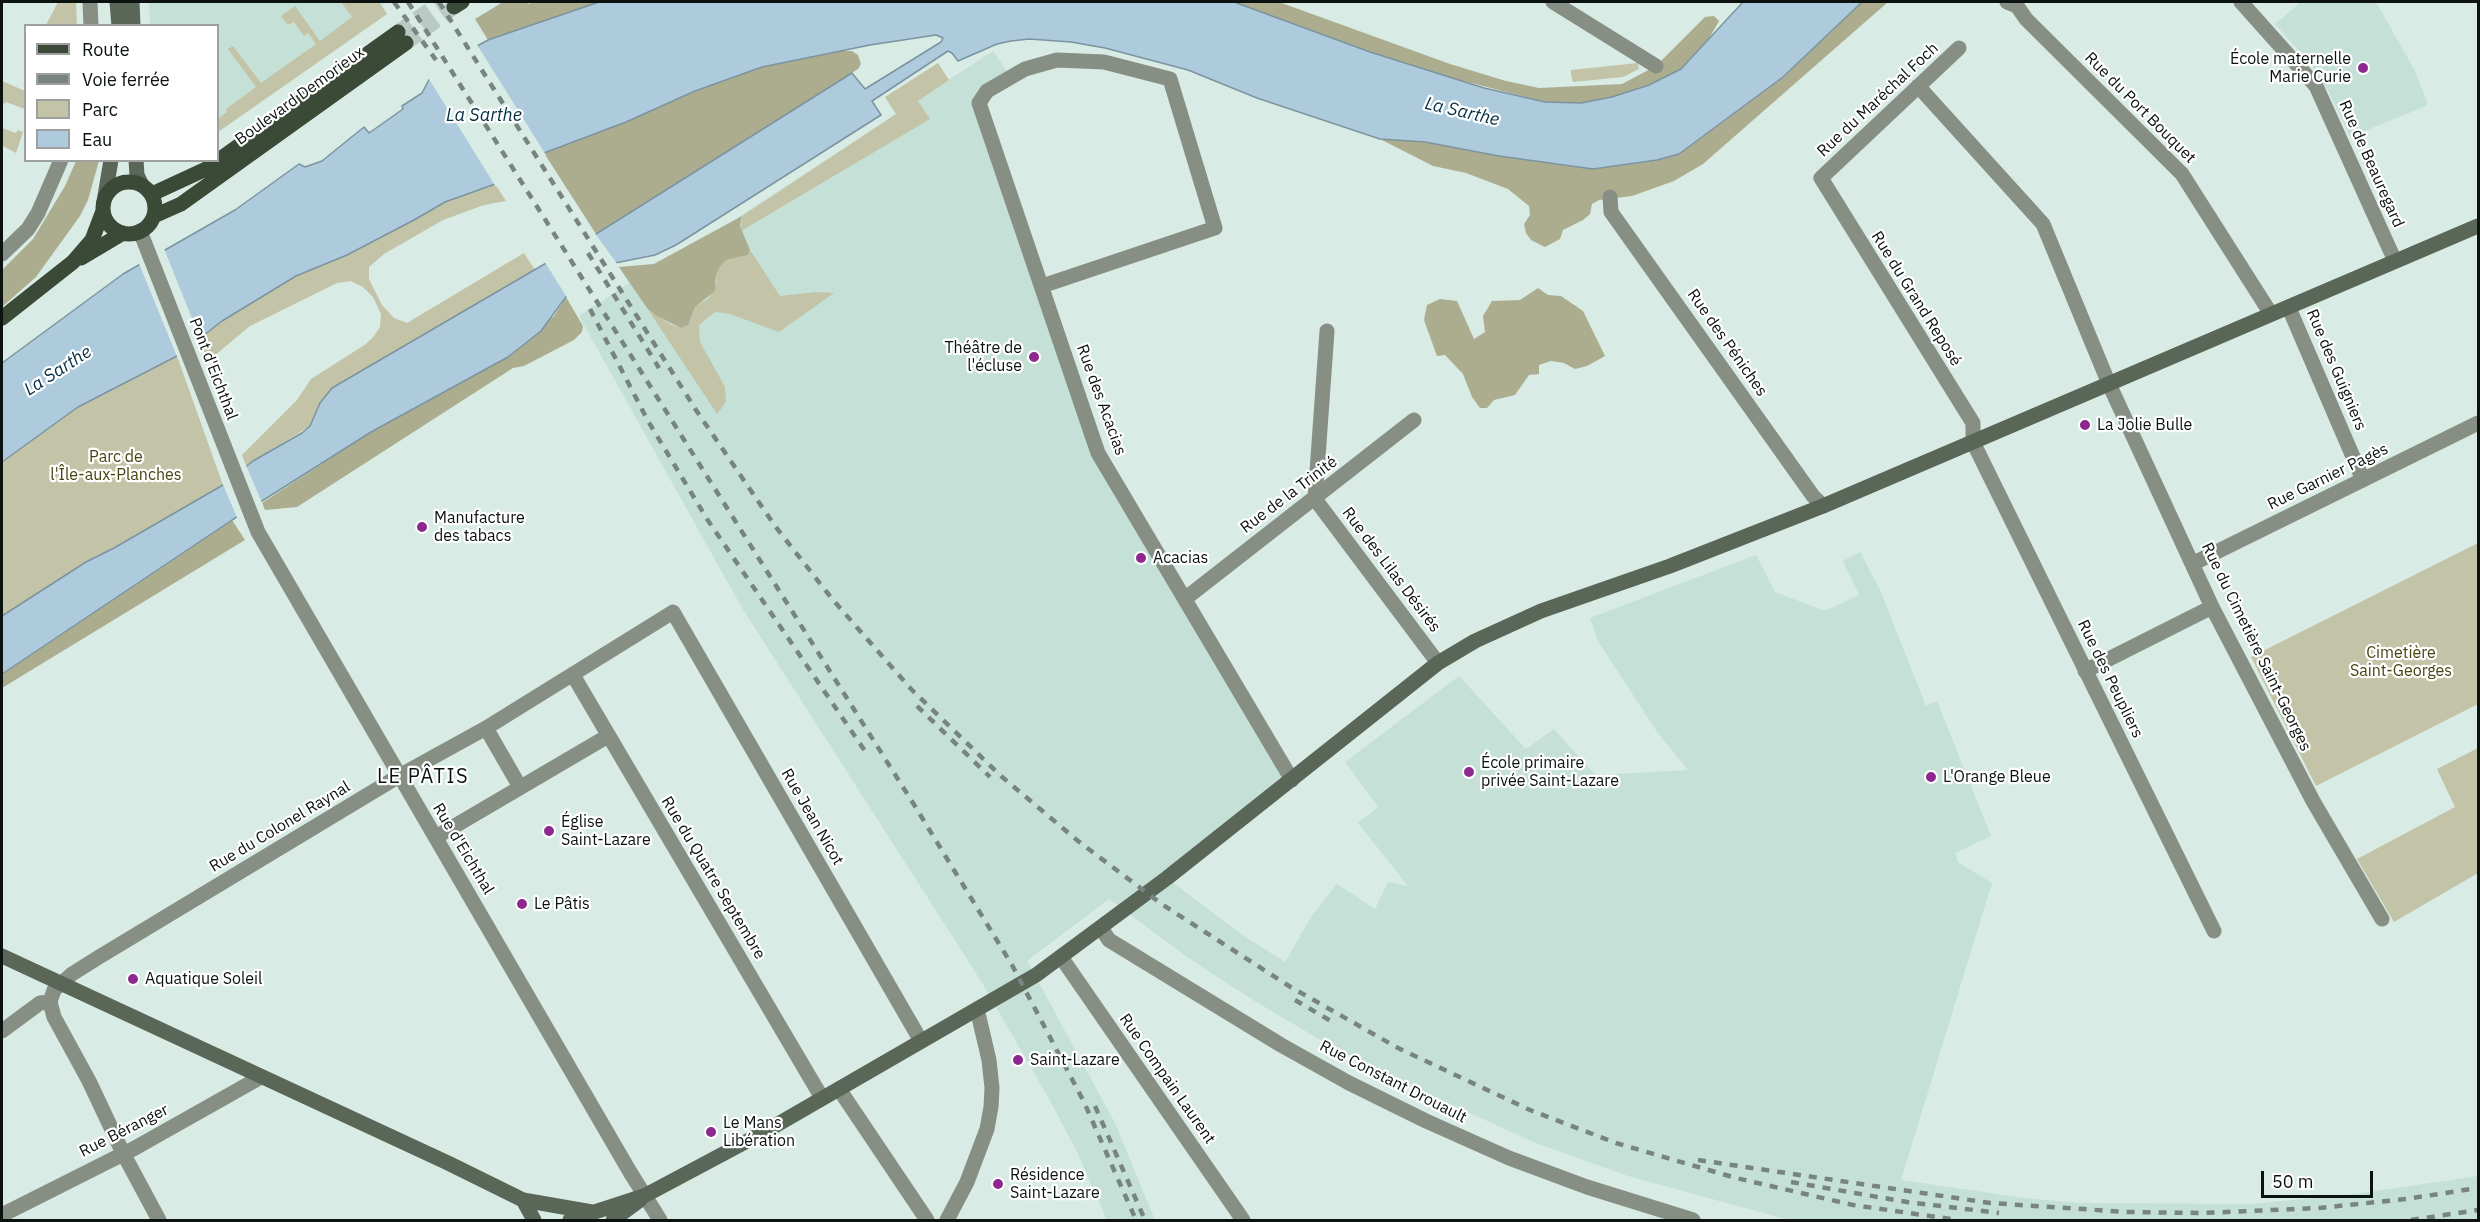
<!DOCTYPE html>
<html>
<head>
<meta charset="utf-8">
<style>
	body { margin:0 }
	#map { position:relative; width:2480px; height:1222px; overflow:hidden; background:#d8ebe4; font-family:"IBM Plex Sans",sans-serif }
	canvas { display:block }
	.frame { position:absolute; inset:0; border:3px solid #0b120f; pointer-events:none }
	.legend { position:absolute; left:24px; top:24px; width:195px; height:138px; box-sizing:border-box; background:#fff; border:2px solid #9da09f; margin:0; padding:8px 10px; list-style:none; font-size:18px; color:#0b120f }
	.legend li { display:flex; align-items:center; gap:12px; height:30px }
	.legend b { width:30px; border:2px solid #9da09f }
	.scale { position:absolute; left:2261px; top:1171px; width:112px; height:27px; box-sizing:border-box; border:3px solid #0b120f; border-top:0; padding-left:8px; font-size:18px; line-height:21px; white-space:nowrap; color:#0b120f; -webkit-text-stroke:4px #fff; paint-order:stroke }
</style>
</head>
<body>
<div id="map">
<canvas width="2480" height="1222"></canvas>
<div class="frame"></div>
<ul class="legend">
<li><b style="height:8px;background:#3b4937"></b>Route</li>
<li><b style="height:8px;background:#77847f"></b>Voie ferrée</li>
<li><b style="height:16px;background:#c3c3a7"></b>Parc</li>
<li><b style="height:16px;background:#adcbdd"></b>Eau</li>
</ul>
<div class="scale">50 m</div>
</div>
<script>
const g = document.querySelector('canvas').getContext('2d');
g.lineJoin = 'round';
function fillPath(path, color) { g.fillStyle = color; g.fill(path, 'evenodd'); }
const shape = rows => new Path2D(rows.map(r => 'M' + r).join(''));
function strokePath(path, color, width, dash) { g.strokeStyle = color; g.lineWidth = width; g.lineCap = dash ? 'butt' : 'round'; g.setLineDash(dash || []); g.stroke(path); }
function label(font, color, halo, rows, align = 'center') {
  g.font = font + ' "IBM Plex Sans",sans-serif'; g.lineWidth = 4.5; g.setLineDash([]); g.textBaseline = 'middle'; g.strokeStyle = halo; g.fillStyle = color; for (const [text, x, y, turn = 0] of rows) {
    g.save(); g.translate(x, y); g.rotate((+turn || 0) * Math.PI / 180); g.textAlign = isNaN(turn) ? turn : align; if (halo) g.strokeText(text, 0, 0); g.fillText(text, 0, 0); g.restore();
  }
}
fillPath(shape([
	[149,2,386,2,382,5,387,14,218,132,218,26,150,25],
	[2301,2,2376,2,2414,69,2427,101,2426,106,2350,137,2329,92,2312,66,2275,24],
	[993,51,1011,77,979,103,1098,453,1292,780,1167,878,1241,934,1285,962,1313,914,1337,884,1375,909,1388,882,1408,886,1358,823,1378,807,1345,762,1459,676,1526,749,1554,729,1607,788,1614,774,1688,770,1657,732,1598,641,1590,618,1756,555,1775,592,1825,611,1859,595,1843,561,1860,552,1880,590,1926,706,1937,701,1991,836,1955,853,1958,862,1992,883,1901,1180,2024,1198,2079,1203,2252,1204,2355,1194,2478,1176,2478,1220,1789,1220,1628,1176,1533,1142,1411,1086,1327,1044,1253,1000,1190,959,1109,899,1027,961,1115,1123,1155,1220,1107,1220,1076,1150,1048,1097,981,981,742,608,579,316,629,283,619,267,654,264,731,222]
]), '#c5e1d7');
fillPath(shape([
	[58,2,76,2,77,25,46,25],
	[341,2,379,2,387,14,218,132,218,119,227,112,226,109,256,87,228,49,233,46,261,83,316,44,308,33,304,36,294,22,288,25,281,16,295,6,320,41,352,17],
	[938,63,949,80,918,101,930,119,741,231,742,216,896,114,885,97],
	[1638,63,1639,69,1623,77,1573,82,1571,75,1571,70],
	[2,81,25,91,25,109,6,102,4,104,2,103],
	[2,128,16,133,18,130,23,132,16,153,3,146,2,149],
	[495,184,506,201,484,205,443,220,384,254,369,267,369,279,382,305,394,318,407,323,524,253,535,270,333,388,320,403,310,426,246,466,242,455,297,400,311,379,366,344,374,336,380,327,381,314,373,297,363,287,351,281,337,283,250,326,208,361,199,338,222,321,296,276,347,254,414,220,445,202],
	[750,250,780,296,816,292,834,293,779,332,730,314,715,312,699,325,700,342,725,387,726,402,717,414,647,308,670,324,681,328,688,325,695,307,709,298,717,282,716,275,720,267,726,260,748,255],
	[177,356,223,485,114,548,86,562,2,616,2,462,78,407],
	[2478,543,2478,704,2316,786,2251,657],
	[2478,748,2478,873,2394,922,2357,859,2455,807,2437,769]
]), '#c3c3a7');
fillPath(shape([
	[503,2,527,2,529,4,533,2,599,2,488,40,475,19],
	[1234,2,1279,2,1450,64,1506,81,1539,88,1622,84,1656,66,1705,17,1714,16,1719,21,1707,42,1681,69,1656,82,1612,97,1581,103,1545,102,1448,77,1370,52],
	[1862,2,1888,2,1703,164,1674,181,1632,196,1599,200,1592,204,1590,214,1583,220,1563,230,1560,239,1545,247,1531,240,1526,233,1524,224,1530,215,1529,206,1508,189,1466,173,1433,166,1380,139,1425,142,1499,156,1571,166,1618,166,1658,160,1783,77],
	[840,51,852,51,858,55,861,64,858,69,596,234,544,153,626,122,673,100,729,78,762,67],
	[76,161,99,161,88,200,80,216,36,277,2,307,2,270,33,239,65,186],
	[742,216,740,226,750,250,748,255,726,260,720,267,716,275,715,291,695,307,688,325,681,328,657,316,647,308,619,267,654,264],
	[1538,288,1548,295,1561,296,1583,311,1605,356,1587,366,1575,369,1564,363,1551,361,1539,365,1539,374,1529,375,1515,395,1494,400,1487,408,1480,408,1472,397,1463,374,1445,355,1437,356,1424,320,1427,305,1440,299,1457,301,1474,339,1485,332,1483,316,1492,301,1520,300],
	[566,297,583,326,582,332,574,340,524,366,513,368,297,507,265,510,262,503,371,432,508,357,554,316],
	[232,520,245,540,2,688,2,674]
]), '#acad8f');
const water = shape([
	[599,2,1234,2,1370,52,1484,88,1545,102,1581,103,1612,97,1649,85,1681,69,1743,2,1862,2,1783,77,1679,154,1657,160,1593,169,1499,156,1425,142,1380,139,1257,98,1188,70,1105,48,1071,42,1029,39,1011,41,997,44,958,61,952,53,948,51,872,101,881,115,676,245,655,255,615,263,568,294,541,331,508,357,371,432,232,520,2,674,2,616,86,562,114,548,223,485,253,461,302,433,310,426,320,403,332,388,596,234,852,73,865,89,941,42,943,38,936,35,870,45,762,67,695,91,626,122,544,153,498,183,445,202,414,220,347,255,296,276,222,321,177,356,78,407,2,462,2,363,123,274,235,210,299,164,305,167,322,161,364,127,369,133,379,126,403,109,402,106,422,93,434,70,488,40,599,2]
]);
fillPath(water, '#adcbdd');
strokePath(water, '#7c949f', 1.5);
fillPath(shape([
	[476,43,546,155,496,187,427,76,432,68],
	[594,232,618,265,568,299,544,261],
	[163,246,201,341,178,359,138,261],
	[245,463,263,505,238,520,222,482]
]), '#d8ebe4');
strokePath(shape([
	[398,32,441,2],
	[406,43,454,7]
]), '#b9cac4', 15, [15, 8]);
strokePath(shape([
	[90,2,91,26],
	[1553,2,1656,66],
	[2007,2,2017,6,2026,19,2182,174,2271,314],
	[2241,2,2316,86,2395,261],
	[1959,48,1821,178,1973,423,1973,442,2214,931],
	[1918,86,2043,224,2109,384,2212,607,2313,801,2382,919],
	[1610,197,1611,212,1813,496,1823,506],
	[2,254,28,229,38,213,61,160],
	[1042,286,1215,228,1170,79,1104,62,1057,60,1025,69,987,91,979,103,1098,453,1292,780],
	[2289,308,2363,480],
	[1327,331,1315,499,1438,663],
	[2194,563,2478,423],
	[1186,598,1414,420],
	[2085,671,2212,607],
	[573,675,822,1098],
	[486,728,520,787],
	[436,837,608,736],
	[1101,928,1109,940,1281,1045,1349,1083,1426,1121,1509,1158,1587,1187,1693,1220],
	[1061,957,1243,1220],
	[2,1031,40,1003,50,1002],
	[839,1089,927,1220],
	[2,1215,135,1148,261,1077],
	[159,1220,123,1153,89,1081,54,1017,50,1002,54,990,72,974,99,957,399,776,486,728,673,612,921,1041]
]), '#878f84', 15);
strokePath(shape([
	[140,231,258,532,630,1172,660,1220],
	[947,1220,967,1182,987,1129,991,1107,992,1088,989,1060,977,1009]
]), '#878f84', 15);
strokePath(shape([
	[117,2,119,26],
	[132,2,133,26],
	[136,160,137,175,142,185],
	[105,196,111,160],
	[2,956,448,1163,523,1200,592,1212],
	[523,1200,534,1220],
	[570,1220,644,1196,766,1131,1036,975,1167,878,1438,663,1475,641,1541,611,1670,566,1823,506,2478,226],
	[613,1220,640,1200]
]), '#5a6657', 15);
strokePath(shape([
	[454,7,462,2],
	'103 208a26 26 0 1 1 52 0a26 26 0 1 1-52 0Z',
	[152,194,206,169,398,32],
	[154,216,181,204,406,43],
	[81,258,123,233],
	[2,318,73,262,92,240,103,211]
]), '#3b4937', 15);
strokePath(shape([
	[394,2,436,60],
	[408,2,913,803,1012,965,1084,1102,1136,1220],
	[439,2,696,410,775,526,833,600,911,689,1001,776,1078,841,1163,905,1289,986,1398,1048,1530,1110,1616,1143,1736,1178,1853,1205,1958,1220],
	[588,253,659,368],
	[590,309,648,421,707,519,865,751],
	[917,706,990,777],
	[1295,1000,1336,1024],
	[1095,1106,1145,1220],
	[1698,1160,1990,1203,2127,1212,2203,1213,2319,1208,2406,1199,2478,1188],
	[1791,1182,1907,1202,1999,1213],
	[2411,1220,2478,1210]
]), '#77847f', 4.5, [8, 8]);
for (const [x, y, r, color] of [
	[2363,68,6,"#8d288e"],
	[1034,357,6,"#8d288e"],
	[2085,425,6,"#8d288e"],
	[422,527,6,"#8d288e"],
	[1141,558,6,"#8d288e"],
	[1469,772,6,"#8d288e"],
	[1931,777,6,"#8d288e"],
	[549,831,6,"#8d288e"],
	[522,904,6,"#8d288e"],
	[133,979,6,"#8d288e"],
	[1018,1060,6,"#8d288e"],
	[711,1132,6,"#8d288e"],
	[998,1184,6,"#8d288e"]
]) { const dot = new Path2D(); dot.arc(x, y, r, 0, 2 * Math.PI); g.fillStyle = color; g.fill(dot); strokePath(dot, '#fff', 2); }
label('16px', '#0b120f', '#fff', [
	["École maternelle",2351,59,"right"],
	["Marie Curie",2351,77,"right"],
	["Théâtre de",1022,348,"right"],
	["l'écluse",1022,366,"right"],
	["La Jolie Bulle",2097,425],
	["Manufacture",434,518],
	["des tabacs",434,536],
	["Acacias",1153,558],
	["École primaire",1481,763],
	["privée Saint-Lazare",1481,781],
	["L'Orange Bleue",1943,777],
	["Église",561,822],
	["Saint-Lazare",561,840],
	["Le Pâtis",534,904],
	["Aquatique Soleil",145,979],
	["Saint-Lazare",1030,1060],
	["Le Mans",723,1123],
	["Libération",723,1141],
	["Résidence",1010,1175],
	["Saint-Lazare",1010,1193]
], 'left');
label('16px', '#0b120f', '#fff', [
	["Boulevard Demorieux",300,96,-36],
	["Rue du Maréchal Foch",1878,100,-43],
	["Rue du Port Bouquet",2140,108,45],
	["Rue de Beauregard",2371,164,66],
	["Rue du Grand Reposé",1916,299,58],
	["Rue des Péniches",1727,343,55],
	["Pont d'Eichthal",213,369,69],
	["Rue des Guigniers",2336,370,67],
	["Rue des Acacias",1101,400,70],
	["Rue Garnier Pagès",2328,477,-26],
	["Rue de la Trinité",1289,495,-37],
	["Rue des Lilas Désirés",1391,570,53],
	["Rue du Cimetière Saint-Georges",2256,647,64],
	["Rue des Peupliers",2110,679,64],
	["Rue Jean Nicot",812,817,60],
	["Rue du Colonel Raynal",280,827,-31],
	["Rue d'Eichthal",463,849,59],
	["Rue du Quatre Septembre",713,878,59],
	["Rue Compain Laurent",1167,1079,55],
	["Rue Constant Drouault",1393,1082,27],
	["Rue Béranger",124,1131,-27]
]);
label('16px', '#474512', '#fff', [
	["Parc de",116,457],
	["l'Île-aux-Planches",116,475],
	["Cimetière",2401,653],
	["Saint-Georges",2401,671]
]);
label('italic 18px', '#042f42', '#fff', [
	["La Sarthe",1462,112,13],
	["La Sarthe",484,116],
	["La Sarthe",58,371,-33]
]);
g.letterSpacing = '1.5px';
label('20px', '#0b120f', '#fff', [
	["LE PÂTIS",423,777]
]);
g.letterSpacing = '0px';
</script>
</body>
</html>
